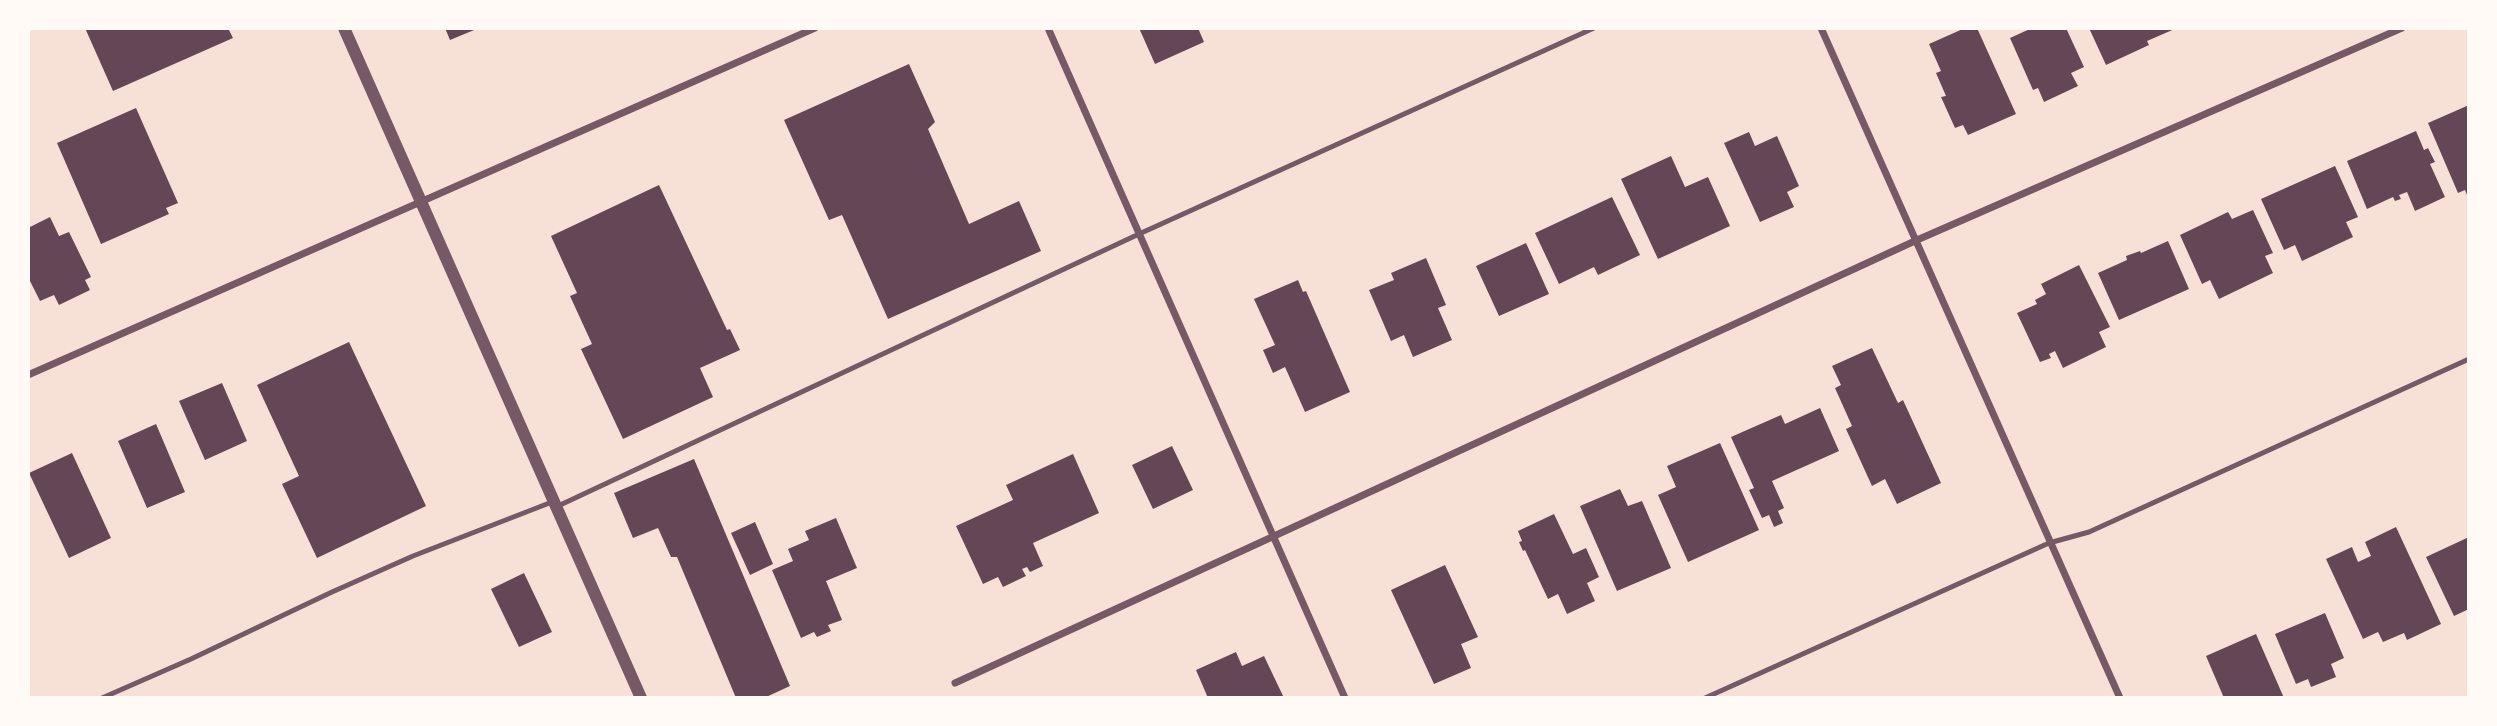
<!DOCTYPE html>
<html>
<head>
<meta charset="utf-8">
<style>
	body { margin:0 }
	#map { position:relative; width:2497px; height:726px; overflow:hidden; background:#f7e1d7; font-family:Lato,sans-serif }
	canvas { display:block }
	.frame { position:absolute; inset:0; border:30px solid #fffaf5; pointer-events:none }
</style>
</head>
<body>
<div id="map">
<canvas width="2497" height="726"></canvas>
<div class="frame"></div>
</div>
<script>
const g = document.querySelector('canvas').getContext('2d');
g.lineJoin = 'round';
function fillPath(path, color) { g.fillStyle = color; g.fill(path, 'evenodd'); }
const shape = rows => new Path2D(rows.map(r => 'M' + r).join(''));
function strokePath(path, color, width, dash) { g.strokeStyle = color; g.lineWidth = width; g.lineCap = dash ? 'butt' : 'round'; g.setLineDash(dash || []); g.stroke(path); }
fillPath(shape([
	[85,28,228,28,233,38,113,91],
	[445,28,479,28,450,40],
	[1139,28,1198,28,1204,42,1155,64],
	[1965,28,1977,28,2016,114,1968,135,1963,125,1955,128,1941,97,1946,96,1936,73,1941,71,1929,44],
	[2032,28,2066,28,2084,67,2071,73,2078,86,2044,102,2038,88,2033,90,2010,38],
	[2089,28,2177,28,2147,41,2149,45,2106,65],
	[909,64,935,122,928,129,969,224,1019,201,1041,251,888,319,842,215,829,220,784,120],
	[2469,105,2469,200,2465,190,2458,193,2428,123],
	[136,108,178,203,166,208,169,214,101,244,57,143],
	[2416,131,2424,150,2428,148,2435,162,2430,164,2445,197,2415,211,2407,192,2399,195,2401,199,2395,201,2393,197,2367,209,2347,161],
	[1749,132,1755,146,1777,136,1799,186,1787,192,1794,207,1760,222,1724,143],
	[1671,156,1685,187,1708,177,1730,226,1658,259,1621,179],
	[2335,166,2358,217,2346,222,2353,237,2302,261,2295,245,2284,250,2261,199],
	[659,185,727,330,730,329,740,350,700,368,713,397,623,439,581,349,592,344,570,296,577,293,551,236],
	[1612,197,1640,255,1598,275,1594,267,1559,284,1535,233],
	[2253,210,2273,253,2265,256,2273,273,2219,299,2210,280,2202,284,2180,235,2228,212,2232,219],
	[50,217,59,236,69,232,91,277,85,280,90,290,59,305,54,295,40,301,28,277,28,228],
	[2168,241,2189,289,2119,320,2098,273,2127,260,2126,256,2140,251,2141,253],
	[1526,243,1549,294,1499,316,1476,266],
	[1426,258,1446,305,1438,308,1452,340,1413,357,1404,335,1391,341,1369,290,1394,280,1391,273],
	[2079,265,2110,327,2099,332,2106,347,2063,368,2055,351,2049,354,2051,358,2040,362,2017,313,2037,304,2035,300,2046,294,2041,284],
	[1298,280,1303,292,1306,291,1350,392,1305,412,1285,367,1273,373,1263,350,1275,345,1254,299],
	[349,342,426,506,317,558,282,484,299,476,257,385],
	[1872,348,1898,403,1903,400,1941,483,1897,504,1885,479,1872,486,1846,429,1852,426,1835,388,1841,385,1832,366],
	[222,383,247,441,205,460,179,401],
	[1820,408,1839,451,1772,481,1784,508,1778,511,1783,523,1774,527,1769,515,1762,518,1749,490,1754,488,1731,437,1781,415,1785,424],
	[156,424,185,492,147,508,118,441],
	[1720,443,1759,530,1688,562,1658,495,1676,487,1667,466],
	[1172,446,1193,490,1153,509,1132,465],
	[72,453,111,538,69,558,29,473],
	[1073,454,1099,513,1033,543,1043,566,1030,572,1027,567,1022,569,1026,576,1003,587,998,577,983,584,956,526,1013,500,1006,485],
	[694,459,790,686,764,698,736,698,677,557,671,557,658,528,633,538,614,493],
	[1620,489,1628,506,1642,501,1671,568,1617,591,1580,506],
	[1554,514,1573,554,1586,548,1599,577,1587,583,1595,601,1567,614,1558,594,1548,599,1525,550,1523,551,1519,542,1522,541,1518,531],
	[836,518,857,568,826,581,842,620,828,625,831,631,817,637,814,632,801,638,772,570,793,561,788,549,809,540,805,531],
	[755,522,773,564,750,575,731,533],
	[2396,527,2441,624,2407,640,2404,633,2383,642,2378,632,2363,639,2326,559,2352,547,2358,562,2371,556,2365,542],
	[2469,537,2469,609,2454,616,2426,557],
	[1445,565,1478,637,1461,644,1471,668,1434,684,1391,590],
	[524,573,552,632,519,647,491,589],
	[2325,613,2344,658,2331,664,2336,677,2311,687,2308,679,2296,684,2275,634],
	[2256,634,2284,698,2224,698,2206,656],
	[1236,652,1242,666,1264,656,1284,698,1208,698,1196,670]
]), '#644757');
strokePath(shape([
	[558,506,1139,234,1594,28],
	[102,698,191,659,332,592,413,556,552,502],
	[1705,698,2049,543,2089,532,2469,359]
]), '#755966', 5);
strokePath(shape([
	[1048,28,1345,698],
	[1821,28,2120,698],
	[28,375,815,28],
	[955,683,1917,240,2402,28]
]), '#755966', 7);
strokePath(shape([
	[344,28,641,698]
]), '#755966', 12);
</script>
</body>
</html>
